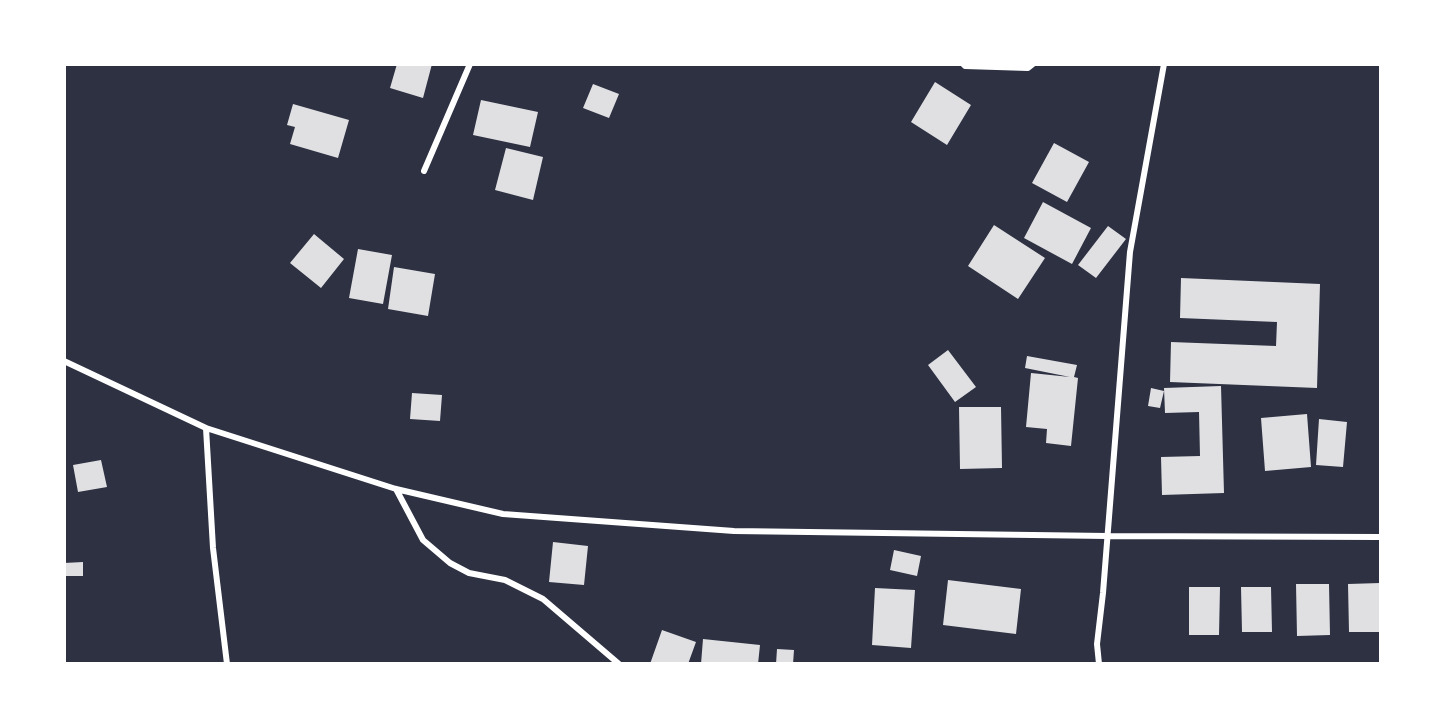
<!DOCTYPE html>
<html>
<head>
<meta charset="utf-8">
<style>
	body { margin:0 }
	#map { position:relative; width:1445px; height:728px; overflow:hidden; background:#2d3142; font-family:"Work Sans",sans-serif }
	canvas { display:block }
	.frame { position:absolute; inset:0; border:66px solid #fff; pointer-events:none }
</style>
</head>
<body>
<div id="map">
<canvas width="1445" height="728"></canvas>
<div class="frame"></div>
</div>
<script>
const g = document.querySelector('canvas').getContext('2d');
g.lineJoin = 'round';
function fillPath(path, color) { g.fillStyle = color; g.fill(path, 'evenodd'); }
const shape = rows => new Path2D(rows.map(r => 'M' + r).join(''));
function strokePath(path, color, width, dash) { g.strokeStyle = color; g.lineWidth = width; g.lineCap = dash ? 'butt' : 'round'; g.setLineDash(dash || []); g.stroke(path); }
fillPath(shape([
	[397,64,432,64,423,98,390,88],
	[935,82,971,105,947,145,911,122],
	[593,84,619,94,609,118,583,108],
	[481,100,538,112,530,147,473,135],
	[293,104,349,120,338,158,290,144,295,127,287,125],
	[1054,143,1089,162,1067,202,1032,183],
	[506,148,543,157,533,200,495,190],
	[1043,202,1091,228,1072,264,1024,238],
	[994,225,1045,258,1018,299,968,266],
	[1108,226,1126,239,1096,278,1078,265],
	[314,234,344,259,321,288,290,263],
	[358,249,392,255,383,304,349,298],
	[394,267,435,274,428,316,388,309],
	[1181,278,1320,284,1317,388,1170,382,1171,342,1276,346,1277,322,1180,318],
	[948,350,976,387,955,402,928,365],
	[1027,356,1077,365,1074,377,1078,378,1071,446,1046,443,1047,429,1026,427,1031,373,1070,377,1025,368],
	[1221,386,1224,493,1162,495,1161,457,1200,456,1199,412,1165,413,1164,388],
	[1151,388,1164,391,1160,408,1148,406],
	[412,393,442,395,440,421,410,419],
	[959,407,1001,407,1002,468,960,469],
	[1307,414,1311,467,1265,471,1261,418],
	[1319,419,1347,422,1343,467,1316,465],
	[101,460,107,487,78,492,73,465],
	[553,542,588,546,584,585,549,582],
	[894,550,921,556,917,576,890,570],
	[83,562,83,576,64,576,64,563],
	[948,580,1021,589,1016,634,943,625],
	[1380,583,1380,632,1349,632,1348,584],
	[1296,584,1329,584,1330,635,1297,636],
	[1189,587,1220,587,1219,635,1189,635],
	[1241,587,1271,587,1272,632,1242,632],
	[875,588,915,590,911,648,872,645],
	[662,630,696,642,688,664,650,664],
	[703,639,760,645,758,664,701,664],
	[777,649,794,650,793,664,776,664]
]), '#e0e0e3');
strokePath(shape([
	[963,64,965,66,1028,68,1033,64],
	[424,171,470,64],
	[64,361,206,428,396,489,503,514,734,531,1107,536,1380,537],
	[206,428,213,548,227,664],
	[396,489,423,540,450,563,469,573,505,580,543,599,619,664],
	[1099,664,1097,644,1103,593,1130,252,1164,64]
]), '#fff', 6);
</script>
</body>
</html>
